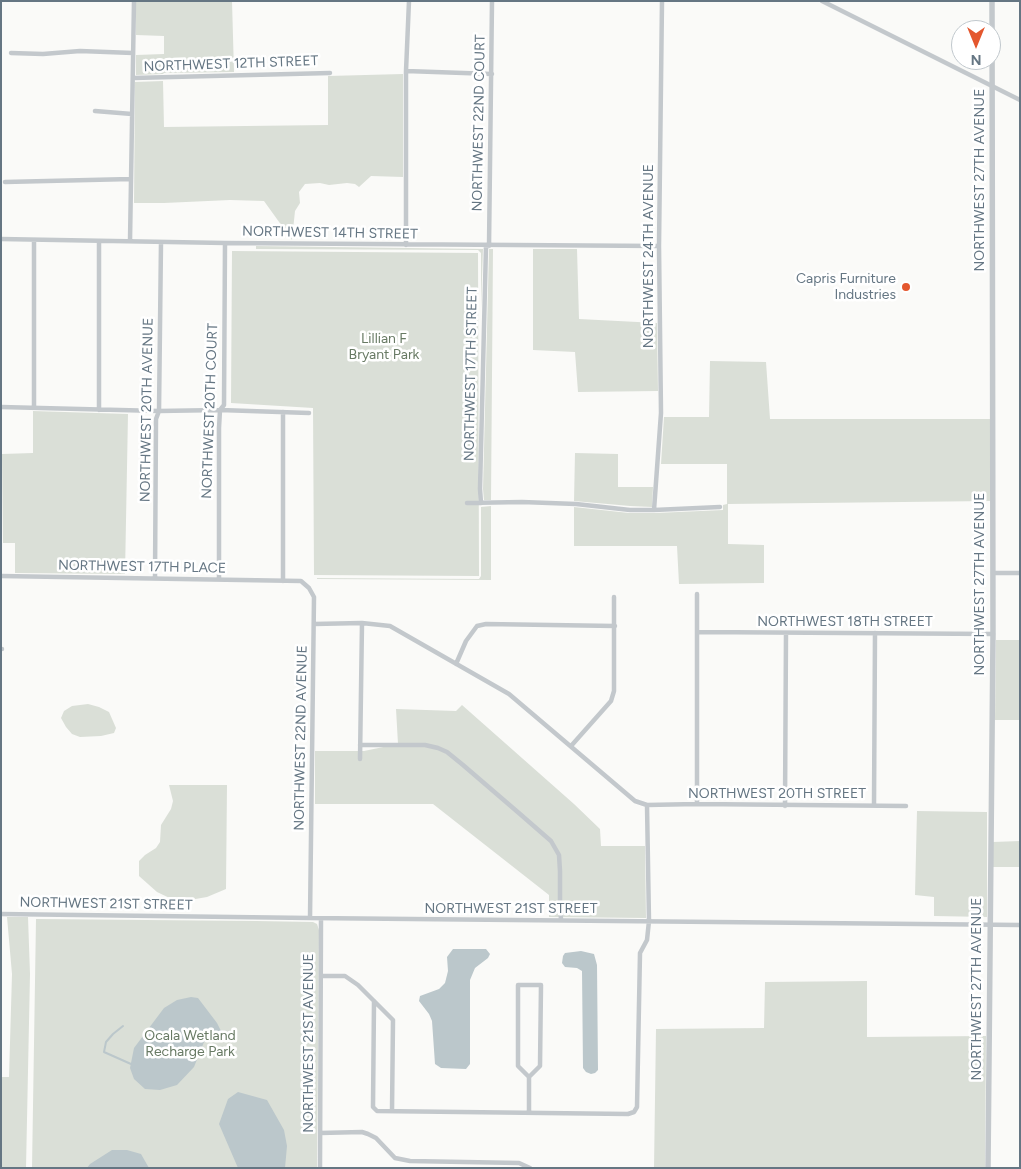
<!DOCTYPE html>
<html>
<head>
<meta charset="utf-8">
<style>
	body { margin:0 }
	#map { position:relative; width:1021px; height:1169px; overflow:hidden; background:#fafaf8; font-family:Figtree,sans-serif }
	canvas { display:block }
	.frame { position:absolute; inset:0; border:2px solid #657683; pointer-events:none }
	.north { position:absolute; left:951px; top:20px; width:50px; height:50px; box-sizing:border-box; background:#fff; border:1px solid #c1c8cd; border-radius:50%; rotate:180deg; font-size:14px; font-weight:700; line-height:20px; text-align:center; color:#657683 }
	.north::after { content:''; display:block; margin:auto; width:18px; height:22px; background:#e4572e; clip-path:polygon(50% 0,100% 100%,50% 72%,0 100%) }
</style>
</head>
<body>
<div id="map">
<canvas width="1021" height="1169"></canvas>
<div class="frame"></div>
<div class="north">N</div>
</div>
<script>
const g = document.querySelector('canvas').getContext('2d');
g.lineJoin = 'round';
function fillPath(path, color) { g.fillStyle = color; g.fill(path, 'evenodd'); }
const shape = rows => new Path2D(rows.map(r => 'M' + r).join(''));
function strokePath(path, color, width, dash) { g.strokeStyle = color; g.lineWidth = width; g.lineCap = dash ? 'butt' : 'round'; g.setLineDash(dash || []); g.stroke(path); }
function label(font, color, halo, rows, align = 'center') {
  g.font = font + ' Figtree,sans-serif'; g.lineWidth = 5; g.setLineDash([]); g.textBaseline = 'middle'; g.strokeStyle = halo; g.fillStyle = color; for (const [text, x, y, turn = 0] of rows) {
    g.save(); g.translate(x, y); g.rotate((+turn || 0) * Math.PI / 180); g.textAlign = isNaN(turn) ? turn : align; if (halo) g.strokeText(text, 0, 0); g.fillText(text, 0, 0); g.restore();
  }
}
fillPath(shape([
	[136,1,232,1,234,72,164,73,163,74,136,75,136,55,164,54,164,36,136,35],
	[403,74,403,177,371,176,359,187,355,184,347,183,329,185,320,183,305,184,299,192,300,203,295,211,292,240,264,201,230,200,164,203,134,203,135,82,163,81,164,127,328,125,328,76],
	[256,246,483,249,481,309,481,253,478,250,256,249],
	[489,249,493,249,491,500,484,500,483,489],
	[533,249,577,249,579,319,657,323,658,391,578,392,575,352,533,350],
	[232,251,478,253,479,576,314,575,313,408,231,403],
	[710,361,766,362,770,419,990,419,990,501,728,504,728,544,764,545,764,583,679,584,677,546,574,546,574,507,629,513,656,513,723,510,723,505,727,504,727,464,661,464,664,417,709,417],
	[33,411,128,414,125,574,15,573,15,543,3,543,2,454,33,453],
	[575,453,618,454,618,487,653,487,652,507,630,506,574,501],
	[491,506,491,580,317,579,317,578,479,579,481,576,481,507],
	[996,640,1020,640,1020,720,995,720],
	[88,704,99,707,109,712,116,728,114,733,101,736,80,737,72,734,66,727,61,718,64,711,72,706],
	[462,705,574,804,600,829,601,846,645,846,646,918,549,917,549,895,433,804,315,804,315,751,364,751,398,744,396,709,456,711],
	[169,785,227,785,226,889,207,897,178,902,157,892,139,876,139,861,145,855,156,848,160,842,161,825,171,809,173,801],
	[917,811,987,812,987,917,934,916,934,897,915,895],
	[1020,841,1020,867,993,867,993,842],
	[7,917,28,917,30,974,26,1168,1,1168,1,1077,9,1077,12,974],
	[36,919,256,921,313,922,317,924,319,930,317,1168,32,1168],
	[867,981,867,1037,986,1036,985,1168,654,1168,656,1029,764,1028,765,982]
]), '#dadfd7');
fillPath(shape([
	[453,949,486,949,490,954,488,958,475,968,470,980,470,1064,466,1069,441,1068,435,1064,432,1021,429,1014,419,1001,420,996,439,989,445,983,448,971,447,957],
	[581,951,594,954,597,965,598,1070,595,1073,591,1074,586,1072,583,1068,582,971,577,968,565,967,562,963,563,956,565,953],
	[191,997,198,998,217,1023,221,1031,212,1039,204,1042,194,1067,177,1085,160,1090,145,1089,134,1079,130,1068,134,1048,164,1008,177,1000],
	[238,1092,267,1100,284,1130,287,1146,285,1168,238,1168,219,1124,228,1099],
	[112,1150,127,1150,141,1154,149,1168,87,1168,90,1164]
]), '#bbc7cb');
strokePath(shape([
	[123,1026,113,1034,106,1042,104,1052,131,1064]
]), '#bbc7cb', 2);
strokePath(shape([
	[822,1,1020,100],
	[11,53,43,54,80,51,133,53],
	[406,71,492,74],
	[133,78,330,73],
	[95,111,132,114],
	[5,182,131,179],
	[1,239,225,243,659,246],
	[34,240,34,408],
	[99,241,99,410],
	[130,241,134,1],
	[406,245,406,71,409,1],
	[489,246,492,1],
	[1,407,159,411,220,410,309,413],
	[467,503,522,502,576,504,630,510,654,510,720,507],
	[481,503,480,489,486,246],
	[654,510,661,413,659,246,662,1],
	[993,573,1020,573],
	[1,576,301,581,309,588,314,597,310,918],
	[155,578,156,419,159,411,161,242],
	[219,579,219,428,220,410,224,405,225,243],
	[283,581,283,412],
	[314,624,362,623,390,626,509,694,635,801,647,805,649,921,647,940,640,953,637,1107,634,1112,628,1114,377,1111,373,1107,374,1001],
	[698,632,993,634],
	[1,649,2,649],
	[456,664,466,641,477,626,486,624,615,626],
	[360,745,425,745,438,748,447,752,463,765,520,814,551,841,559,855,560,871,560,903,561,920],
	[571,746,611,701,614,691,614,597],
	[360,759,362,623],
	[697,804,697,594],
	[647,805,697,804,906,806],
	[874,805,875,633],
	[785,806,786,633],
	[1,914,310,918,1020,925],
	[321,976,345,976,358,985,393,1020,392,1111],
	[529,1113,529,1077,540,1066,541,985,518,985,518,1066,529,1077],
	[320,1133,362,1132,368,1134,376,1138,395,1158,410,1161,519,1163,530,1168],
	[320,1168,321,919]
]), '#c3c8cc', 4.5);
strokePath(shape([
	[988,1168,993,634,992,1]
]), '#c3c8cc', 5.5);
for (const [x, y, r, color] of [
	[906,287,5,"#e4572e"]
]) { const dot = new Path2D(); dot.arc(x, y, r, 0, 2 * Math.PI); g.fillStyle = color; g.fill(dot); strokePath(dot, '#fff', 2); }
label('14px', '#657683', '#fff', [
	["NORTHWEST 12TH STREET",231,64,-2],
	["NORTHWEST 22ND COURT",479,123,-89],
	["NORTHWEST 27TH AVENUE",980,180,-90],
	["NORTHWEST 14TH STREET",330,233,1],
	["NORTHWEST 24TH AVENUE",649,256,-90],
	["NORTHWEST 17TH STREET",471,374,-89],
	["NORTHWEST 20TH AVENUE",147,410,-89],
	["NORTHWEST 20TH COURT",210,411,-88],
	["NORTHWEST 17TH PLACE",142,567,1],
	["NORTHWEST 27TH AVENUE",980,584,-90],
	["NORTHWEST 18TH STREET",845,622],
	["NORTHWEST 22ND AVENUE",301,738,-89],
	["NORTHWEST 20TH STREET",777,794],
	["NORTHWEST 21ST STREET",106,904,1],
	["NORTHWEST 21ST STREET",511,909],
	["NORTHWEST 27TH AVENUE",977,989,-90],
	["NORTHWEST 21ST AVENUE",309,1043,-90]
]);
label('14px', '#657683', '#fff', [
	["Capris Furniture",896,279],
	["Industries",896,295]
], 'right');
label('14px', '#687a64', '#fff', [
	["Lillian F",384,339],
	["Bryant Park",384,355],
	["Ocala Wetland",190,1036],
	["Recharge Park",190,1052]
]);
</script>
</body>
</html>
